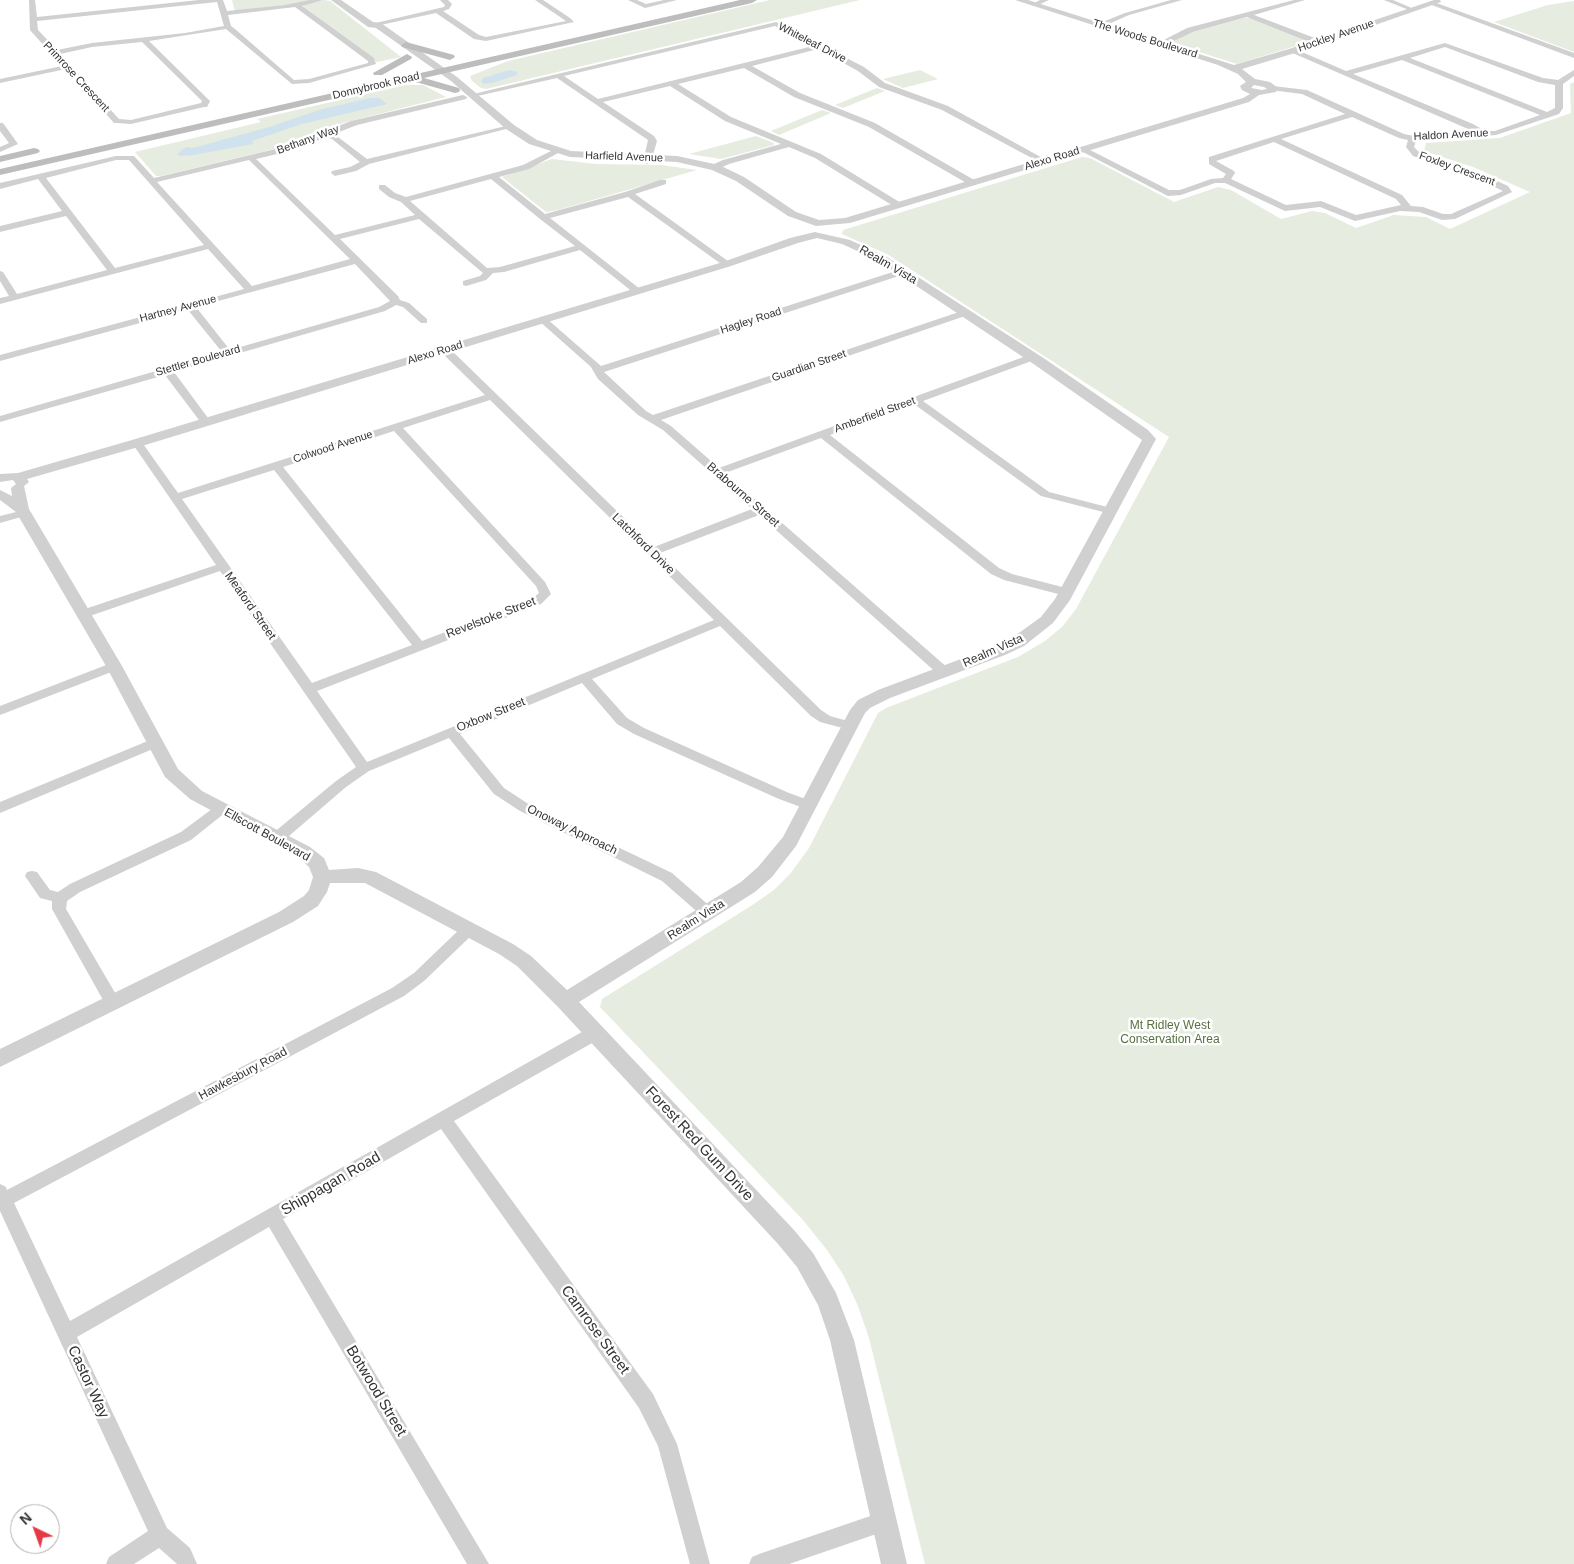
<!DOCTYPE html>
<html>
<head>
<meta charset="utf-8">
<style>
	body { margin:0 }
	#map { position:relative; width:1574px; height:1564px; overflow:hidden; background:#fff; font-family:Helvetica,sans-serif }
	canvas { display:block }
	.north { position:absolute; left:10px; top:1504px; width:50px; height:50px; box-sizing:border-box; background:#fff; border:1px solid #adadad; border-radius:50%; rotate:318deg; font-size:14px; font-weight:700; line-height:20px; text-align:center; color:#333 }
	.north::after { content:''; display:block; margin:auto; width:18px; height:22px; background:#e63946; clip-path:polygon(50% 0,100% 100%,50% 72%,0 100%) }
</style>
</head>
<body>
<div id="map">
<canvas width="1574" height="1564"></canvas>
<div class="north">N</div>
</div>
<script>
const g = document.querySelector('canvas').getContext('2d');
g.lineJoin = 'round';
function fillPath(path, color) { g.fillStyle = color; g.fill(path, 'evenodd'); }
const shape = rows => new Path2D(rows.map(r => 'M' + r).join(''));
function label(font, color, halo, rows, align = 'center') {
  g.font = font + ' Helvetica,sans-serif'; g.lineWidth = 5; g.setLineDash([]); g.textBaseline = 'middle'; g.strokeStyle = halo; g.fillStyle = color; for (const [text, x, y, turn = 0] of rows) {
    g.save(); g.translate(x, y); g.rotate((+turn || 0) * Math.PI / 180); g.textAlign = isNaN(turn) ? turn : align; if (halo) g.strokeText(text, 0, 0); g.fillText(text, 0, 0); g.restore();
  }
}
fillPath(shape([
	[232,0,314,0,294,4,235,11],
	[324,0,330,1,401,57,377,62,303,7,305,4],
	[770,0,860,0,486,89,481,88,472,81,470,76,508,61],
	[1574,1,1574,52,1494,22,1548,5],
	[1244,18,1252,18,1309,42,1237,64,1171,43,1171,41,1190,33],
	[920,70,938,79,903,88,883,79],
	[1574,82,1574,1564,925,1564,869,1338,858,1306,844,1276,827,1250,803,1220,600,1007,602,999,754,904,774,890,790,874,809,848,878,713,886,708,1018,657,1045,641,1062,627,1076,609,1169,437,887,254,842,234,843,230,1082,157,1090,158,1174,202,1218,187,1231,190,1281,219,1312,211,1325,213,1356,228,1394,215,1426,217,1450,229,1530,192,1473,167,1424,151,1426,143,1500,138,1571,113,1570,84],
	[406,85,423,85,446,97,343,123,287,146,161,176,156,176,135,152,261,122,257,119],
	[877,88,885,91,843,108,835,105],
	[822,110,831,113,779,135,771,131],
	[756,136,774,143,774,145,721,159,689,154],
	[552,159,596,164,661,165,697,170,558,210,546,212,502,177]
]), '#e6ecdf');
fillPath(shape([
	[510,70,517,72,517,75,492,83,484,84,481,82,483,78],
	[370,98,379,98,387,104,302,124,252,141,253,144,193,155,180,156,177,154,186,147,193,148,269,127,319,110]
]), '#cfe2ee');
fillPath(shape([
	[29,0,35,0,37,17,199,0,223,0,227,11,285,5,310,0,323,0,302,6,374,58,376,64,309,83,292,84,226,29,149,41,210,101,207,107,204,107,131,124,117,123,114,123,66,69,0,83,0,79,62,66,30,30,29,0],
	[217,2,224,26,185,33,92,43,57,50,38,30,37,21,217,2],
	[295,7,368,61,368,63,309,79,294,80,235,29,231,26,228,15,295,7],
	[142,42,202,101,201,103,131,120,119,119,60,54,92,47,142,42],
	[440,0,448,0,452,4,449,9,443,11,479,35,486,37,566,21,535,0,543,0,570,18,574,22,486,41,474,39,436,13,371,27,367,25,444,7,445,5,440,0],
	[628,0,637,0,646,4,664,0,677,0,645,8,628,0],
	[1040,0,1049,0,1036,6,1031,5,1040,0],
	[1171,0,1182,0,1129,15,1102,27,1095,25,1125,13,1171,0],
	[1294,0,1305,0,1254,15,1320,40,1320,44,1314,44,1247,17,1193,32,1163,46,1156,44,1187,28,1294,0],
	[1384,0,1393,0,1414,9,1409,10,1384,0],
	[1431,1,1574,53,1574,58,1429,4,1428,3,1431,1],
	[776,22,864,67,885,83,948,106,1048,161,1041,163,942,110,879,87,858,71,818,49,752,66,800,93,875,123,976,181,976,185,970,185,869,127,794,97,744,68,678,84,731,117,821,154,901,203,901,207,895,207,815,158,789,147,729,164,718,169,712,169,712,165,723,160,781,144,725,121,670,86,603,102,654,136,657,141,651,162,647,164,643,162,648,140,557,78,473,97,469,95,776,22],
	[775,26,813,46,598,99,564,76,775,26],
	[1445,43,1543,78,1558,80,1574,70,1574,76,1563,84,1563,108,1559,114,1496,135,1416,141,1414,147,1419,152,1473,170,1508,186,1512,192,1455,219,1442,220,1419,212,1400,211,1355,221,1320,207,1285,211,1225,183,1215,183,1181,195,1168,196,1079,150,1086,148,1169,190,1180,190,1211,179,1223,178,1226,174,1209,164,1209,157,1345,114,1302,94,1270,90,1270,86,1273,86,1307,90,1404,134,1419,137,1475,132,1288,51,1295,49,1346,71,1445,43],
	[1445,47,1538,82,1555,85,1555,108,1547,112,1410,58,1445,47],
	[1402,60,1540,115,1495,131,1485,131,1473,124,1353,74,1402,60],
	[1352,117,1399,138,1408,140,1406,147,1413,156,1467,174,1503,191,1451,214,1443,214,1423,207,1411,206,1402,195,1281,139,1352,117],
	[1274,142,1396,199,1401,205,1356,215,1321,201,1286,205,1231,179,1235,173,1234,171,1216,161,1274,142],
	[463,95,467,97,466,99,357,125,334,134,367,159,510,125,514,127,369,164,356,171,335,176,331,173,332,171,350,167,360,162,332,139,326,137,294,150,256,159,335,235,415,215,401,202,389,197,379,189,379,185,385,185,395,193,406,197,523,165,555,149,559,151,558,153,529,169,499,177,545,214,625,192,660,180,666,180,666,184,635,194,732,264,727,267,724,266,628,197,550,218,640,289,640,293,634,293,580,250,504,272,493,273,486,280,466,286,463,285,463,281,480,276,483,273,419,219,340,239,398,296,400,300,409,303,427,319,427,323,421,323,403,307,396,305,385,311,174,372,211,422,206,425,202,424,165,375,0,422,0,416,222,352,188,310,0,361,0,355,244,289,208,249,0,304,0,298,9,296,0,281,0,271,3,272,17,294,107,270,66,216,0,232,0,226,62,211,38,179,0,189,0,183,116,156,134,156,154,178,288,146,351,121,463,95],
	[116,160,129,160,204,245,115,268,46,178,116,160],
	[249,160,350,259,252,286,157,182,249,160],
	[491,179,540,219,575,246,500,267,487,268,410,201,491,179],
	[355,264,390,301,379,307,230,350,196,307,355,264],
	[0,123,3,123,18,144,0,152,0,147,9,143,0,131,0,123],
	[902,269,907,272,905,274,604,372,646,411,653,415,962,311,968,311,968,315,661,420,671,426,719,468,1029,355,1037,355,1037,359,923,401,1049,492,1115,509,1117,511,1115,513,1111,514,1041,496,914,404,830,435,999,568,1012,574,1070,589,1072,592,1070,595,1066,596,1004,580,991,574,821,438,725,473,949,669,950,672,949,675,939,675,759,515,660,553,821,710,830,716,855,723,857,726,855,729,850,730,820,722,811,716,720,626,592,679,627,718,644,728,789,793,814,802,816,805,814,808,809,810,779,799,634,734,617,724,582,683,460,734,504,788,530,805,672,873,712,908,714,912,712,916,707,918,702,916,662,881,520,811,494,794,449,738,369,771,346,787,282,842,277,843,272,842,270,838,272,834,336,781,356,767,220,571,87,617,79,617,77,614,79,611,216,565,132,443,133,441,141,441,178,493,485,395,441,352,441,348,445,347,449,348,654,547,752,509,663,430,638,415,598,379,591,367,538,320,543,317,546,318,601,366,902,269],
	[490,400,714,620,367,762,317,691,541,604,551,594,545,582,403,428,490,400],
	[394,431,536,586,539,593,533,598,422,641,283,467,394,431],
	[274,470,412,645,312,683,182,499,274,470],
	[24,510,30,513,28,515,0,523,0,516,24,510],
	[114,662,120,666,119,669,0,715,0,706,114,662],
	[155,738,160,740,162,743,160,746,0,813,0,802,155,738],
	[221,804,226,806,228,809,226,812,191,840,80,892,67,901,66,909,121,1003,119,1007,113,1009,107,1007,52,909,52,901,40,898,25,876,27,872,32,871,37,872,50,890,58,892,70,884,181,832,216,806,221,804],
	[469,923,474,925,477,929,474,933,424,981,404,996,14,1203,70,1321,589,1028,595,1027,601,1028,603,1033,601,1038,454,1121,653,1394,677,1444,710,1564,690,1564,658,1446,639,1408,441,1129,283,1219,489,1564,467,1564,269,1227,77,1337,167,1528,190,1548,197,1564,177,1564,159,1548,134,1564,106,1564,109,1557,148,1531,0,1211,0,1184,6,1187,7,1190,392,988,414,973,464,925,469,923],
	[885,1511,892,1514,895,1521,892,1528,885,1531,789,1564,749,1564,752,1557,759,1554,885,1511]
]), '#d0d0d0');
fillPath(shape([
	[331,0,341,0,373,22,381,23,457,77,514,125,537,140,571,151,677,156,719,165,744,177,796,212,819,220,845,218,1243,98,1250,94,1242,90,1240,86,1246,82,1238,74,1218,65,1015,0,1028,0,1234,65,1289,49,1434,0,1440,0,1441,2,1295,53,1242,69,1255,79,1270,82,1278,88,1276,92,1259,95,1249,102,850,223,816,226,788,216,736,181,712,170,677,162,570,157,529,144,506,129,451,81,376,28,368,27,331,0],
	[1254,85,1264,87,1267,89,1262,90,1251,88,1254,85],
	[815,232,850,240,887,257,1045,359,1148,430,1156,439,1070,600,1053,623,1024,646,1005,655,890,698,870,708,865,713,796,846,772,877,755,892,579,1002,794,1230,813,1253,836,1293,854,1340,907,1564,881,1564,830,1340,818,1305,797,1267,778,1244,558,1007,517,966,499,954,365,883,330,883,327,892,318,906,293,922,0,1067,0,1049,279,912,304,896,309,890,313,877,309,867,298,857,190,799,165,777,106,666,16,512,0,500,0,490,12,496,11,488,16,484,13,480,0,482,0,474,18,473,132,440,723,262,790,238,815,232],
	[817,238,842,244,879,261,1035,365,1142,440,1055,599,1041,617,1012,638,993,647,878,690,858,700,850,710,783,837,758,867,741,882,567,990,531,956,513,944,376,872,358,868,329,870,324,858,310,847,202,791,178,769,122,666,29,509,24,486,29,482,27,479,142,446,731,266,798,243,817,238]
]), '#d0d0d0');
fillPath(shape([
	[740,0,757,0,752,3,424,78,459,88,460,90,459,92,455,93,412,81,0,175,0,169,740,0],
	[406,42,454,55,455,57,450,60,402,47,401,45,406,42],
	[407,54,412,57,411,59,382,75,374,75,373,73,407,54],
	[34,148,38,149,40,151,38,153,0,162,0,156,34,148]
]), '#bdbdbd');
label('11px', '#333', '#fff', [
	["Hockley Avenue",1336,36,-19],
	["The Woods Boulevard",1145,39,17],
	["Whiteleaf Drive",812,43,27],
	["Primrose Crescent",76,77,47],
	["Donnybrook Road",376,86,-13],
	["Haldon Avenue",1451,135,-3],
	["Bethany Way",308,140,-20],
	["Harfield Avenue",624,157,2],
	["Alexo Road",1052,159,-17],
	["Foxley Crescent",1457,169,20],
	["Hartney Avenue",178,309,-15],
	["Hagley Road",751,321,-18],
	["Alexo Road",435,353,-17],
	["Stettler Boulevard",198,361,-16],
	["Guardian Street",809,366,-19],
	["Amberfield Street",875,415,-20],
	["Colwood Avenue",333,447,-18]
]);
label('12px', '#333', '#fff', [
	["Realm Vista",888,265,30],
	["Brabourne Street",743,495,41],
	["Latchford Drive",643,544,44],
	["Meaford Street",250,606,55],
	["Revelstoke Street",491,618,-21],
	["Realm Vista",993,651,-24],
	["Oxbow Street",491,715,-22],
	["Onoway Approach",572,830,26],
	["Ellscott Boulevard",267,835,29],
	["Realm Vista",696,920,-32],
	["Hawkesbury Road",243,1074,-28]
]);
label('12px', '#56703f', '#fff', [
	["Mt Ridley West",1170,1026],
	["Conservation Area",1170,1040]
]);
label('15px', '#333', '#fff', [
	["Forest Red Gum Drive",699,1144,47],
	["Shippagan Road",331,1184,-30],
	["Camrose Street",595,1330,54],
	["Castor Way",88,1382,65],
	["Botwood Street",376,1391,59]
]);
</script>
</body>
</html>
